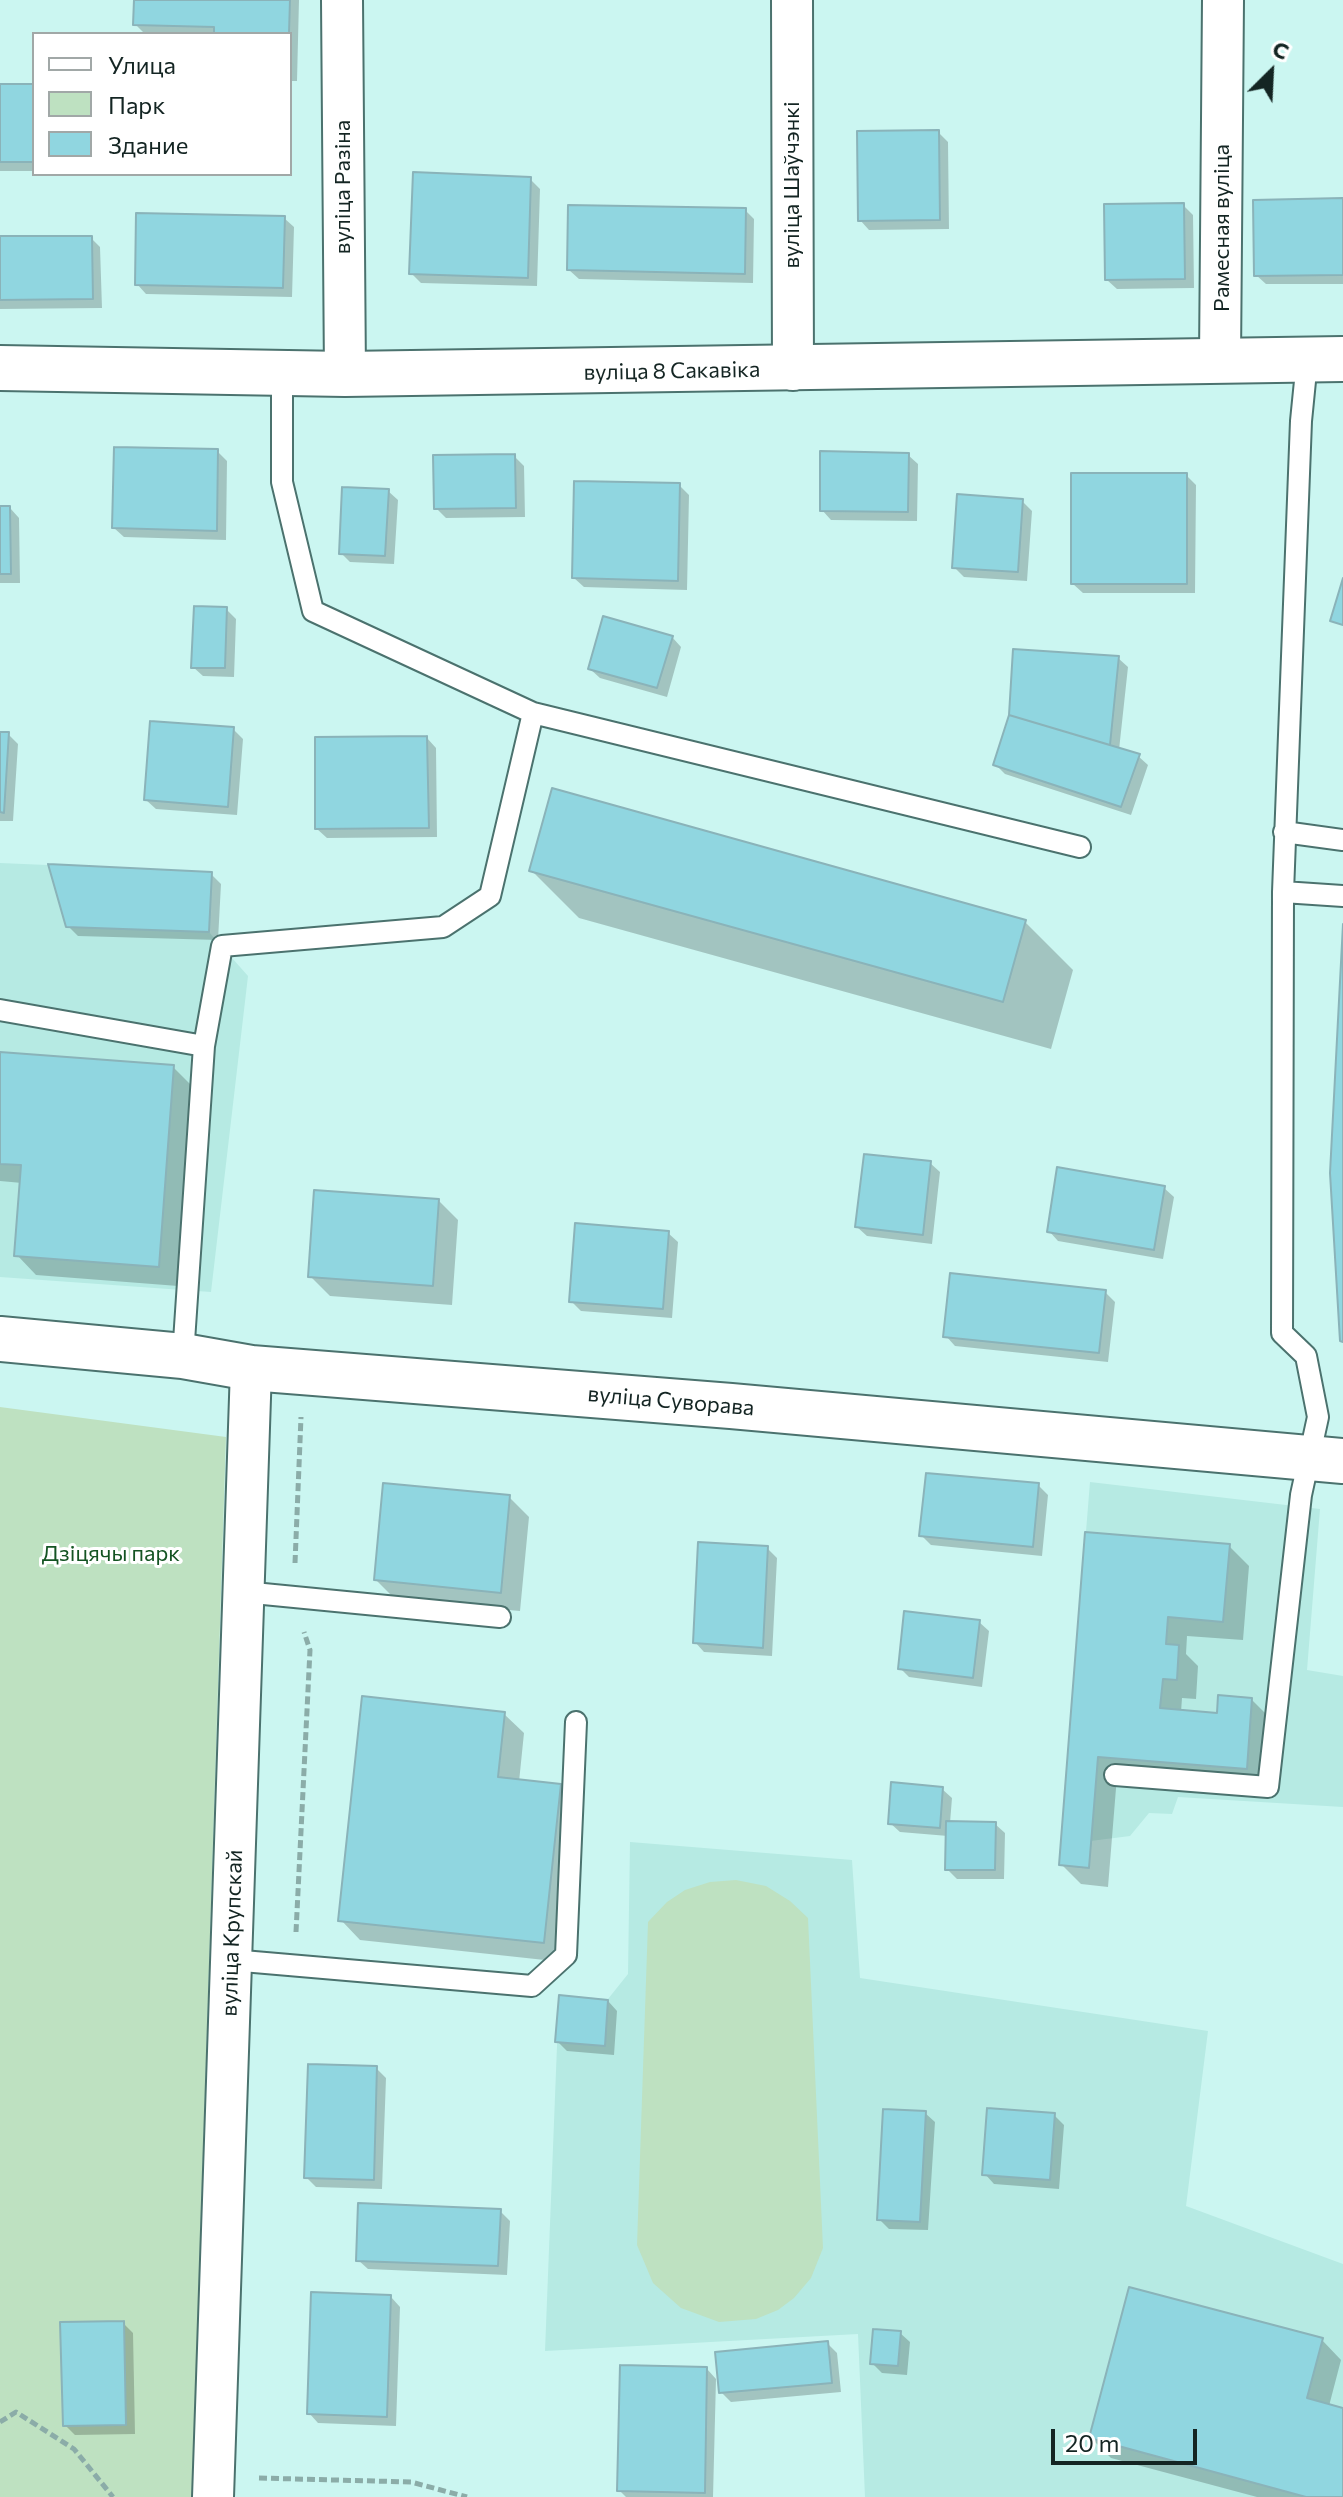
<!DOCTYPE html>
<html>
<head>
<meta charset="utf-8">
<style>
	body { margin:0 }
	#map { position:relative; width:1343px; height:2497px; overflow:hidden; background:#cbf6f1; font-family:Commissioner,sans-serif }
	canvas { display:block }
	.legend { position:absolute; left:32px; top:32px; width:260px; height:144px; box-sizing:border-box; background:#fff; border:2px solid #a1a8a7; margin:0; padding:10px 14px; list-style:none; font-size:24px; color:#142523 }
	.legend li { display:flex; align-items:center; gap:16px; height:40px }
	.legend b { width:40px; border:2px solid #a1a8a7 }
	.north { position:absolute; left:1231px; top:32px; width:80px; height:80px; -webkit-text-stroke:6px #fff; paint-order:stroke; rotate:24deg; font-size:22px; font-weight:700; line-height:32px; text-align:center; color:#142523 }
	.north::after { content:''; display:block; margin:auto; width:28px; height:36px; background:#142523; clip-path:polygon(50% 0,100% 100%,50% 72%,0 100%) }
	.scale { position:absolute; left:1051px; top:2429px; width:146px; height:36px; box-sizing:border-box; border:4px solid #142523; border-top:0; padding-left:10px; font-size:24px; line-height:28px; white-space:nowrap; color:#142523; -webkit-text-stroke:6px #fff; paint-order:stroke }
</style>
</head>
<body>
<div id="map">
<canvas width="1343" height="2497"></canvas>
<ul class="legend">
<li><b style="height:10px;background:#fff"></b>Улица</li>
<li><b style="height:22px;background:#bee1c1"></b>Парк</li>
<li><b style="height:22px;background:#90d6e0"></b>Здание</li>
</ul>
<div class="north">С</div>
<div class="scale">20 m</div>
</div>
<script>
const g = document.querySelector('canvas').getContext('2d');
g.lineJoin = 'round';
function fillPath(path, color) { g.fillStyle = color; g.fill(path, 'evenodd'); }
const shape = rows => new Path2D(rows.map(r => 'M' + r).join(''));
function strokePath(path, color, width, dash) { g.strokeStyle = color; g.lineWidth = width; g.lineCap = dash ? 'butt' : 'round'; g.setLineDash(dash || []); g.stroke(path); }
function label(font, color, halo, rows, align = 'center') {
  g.font = font + ' Commissioner,sans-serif'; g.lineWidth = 6; g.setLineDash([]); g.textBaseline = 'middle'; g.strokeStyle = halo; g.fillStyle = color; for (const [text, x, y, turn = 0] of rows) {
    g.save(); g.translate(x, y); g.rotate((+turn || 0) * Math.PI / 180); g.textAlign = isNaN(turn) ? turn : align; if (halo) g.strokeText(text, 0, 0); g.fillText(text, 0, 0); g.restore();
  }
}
fillPath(shape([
	[0,863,212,872,209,932,248,976,211,1292,0,1277],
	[1090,1482,1320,1509,1307,1670,1343,1676,1343,1807,1178,1797,1172,1814,1149,1813,1130,1836,1091,1841,1089,1868,1059,1865],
	[630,1842,852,1860,860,1978,1208,2031,1186,2206,1343,2264,1343,2497,865,2497,858,2334,545,2351,559,1995,608,1999,628,1974]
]), '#b6eae3');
fillPath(shape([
	[0,1407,226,1437,192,2497,0,2497],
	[736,1880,766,1886,790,1901,808,1918,823,2248,811,2278,794,2298,778,2310,756,2319,719,2322,681,2308,653,2283,637,2245,648,1922,667,1902,685,1890,710,1882]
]), '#bee1c1');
fillPath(shape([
	[136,0,299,0,297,81,290,81,290,34,145,34,135,24],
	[0,86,34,86,34,171,0,171],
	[938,132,948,142,949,229,869,230,860,220],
	[530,179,540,189,537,286,421,283,411,273],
	[1343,200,1343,284,1266,284,1256,275],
	[1183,205,1193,215,1194,288,1117,289,1107,280],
	[745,210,754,219,753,283,579,279,569,270],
	[284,218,294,227,292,297,146,294,137,284],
	[0,238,91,238,100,247,102,308,0,309],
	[217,451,227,461,226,540,124,537,114,528],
	[908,455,918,464,917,521,831,520,822,510],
	[514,456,524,466,525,517,446,518,436,508],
	[1186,475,1196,485,1195,593,1083,593,1073,584],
	[679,485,689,495,687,590,584,587,574,578],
	[388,491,398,500,394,564,350,562,341,553],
	[1022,501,1032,511,1027,581,964,577,954,567],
	[0,508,10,508,19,518,20,583,0,583],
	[226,609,236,619,234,677,203,676,193,667],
	[672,637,681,647,667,697,600,678,590,669],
	[1015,652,1118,658,1128,667,1119,750,1138,756,1148,765,1131,815,1005,774,995,764,1011,716],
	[233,729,243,739,237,815,156,809,146,800],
	[0,734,8,734,18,744,13,821,0,821],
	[427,738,436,748,437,837,327,838,317,829],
	[531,870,1025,922,1073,970,1051,1049,579,918],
	[211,874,221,884,218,940,78,936,68,926],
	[0,1054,173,1067,193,1087,178,1286,36,1275,17,1255,22,1183,0,1181],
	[930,1163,940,1172,932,1244,867,1236,857,1227],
	[1164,1188,1174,1197,1163,1259,1058,1241,1049,1231],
	[438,1200,458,1220,452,1305,330,1296,310,1276],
	[668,1233,678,1242,672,1318,581,1311,571,1301],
	[1105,1292,1115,1302,1108,1362,955,1346,946,1336],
	[1038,1485,1048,1495,1042,1556,931,1545,921,1535],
	[509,1497,529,1517,520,1611,396,1600,376,1580],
	[1087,1535,1229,1546,1249,1566,1243,1640,1187,1636,1186,1654,1198,1666,1196,1699,1182,1698,1181,1712,1219,1715,1252,1700,1271,1719,1266,1788,1117,1776,1108,1887,1081,1884,1061,1864],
	[767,1548,777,1558,772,1656,704,1652,695,1642],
	[979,1622,989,1631,982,1687,909,1677,900,1668],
	[504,1714,524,1733,519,1782,560,1786,580,1806,563,1962,360,1940,341,1920],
	[942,1789,952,1798,950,1823,995,1824,1005,1833,1004,1879,957,1879,947,1869,948,1836,900,1832,890,1823],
	[608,2001,617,2011,614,2055,567,2051,557,2041],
	[376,2068,386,2078,382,2189,316,2187,306,2177],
	[925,2113,935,2122,928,2230,889,2229,879,2219],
	[1054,2115,1064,2125,1059,2189,994,2184,985,2174],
	[500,2211,510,2221,507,2275,368,2269,358,2260],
	[391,2297,400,2307,396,2426,318,2423,309,2413],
	[123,2323,133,2333,135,2434,75,2435,65,2425],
	[900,2333,910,2342,907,2375,882,2373,872,2363],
	[1322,2340,1341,2360,1329,2406,1343,2410,1343,2497,1257,2497,1111,2458,1091,2438],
	[827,2343,837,2353,841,2392,731,2402,721,2392],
	[707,2369,716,2379,713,2497,626,2497,619,2490]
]), '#0003');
const building = shape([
	[134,0,290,0,289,34,214,34,214,27,133,25,134,0],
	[0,84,34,84,33,162,0,162,0,84],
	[939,130,940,220,858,221,857,131,939,130],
	[413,172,531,177,528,278,409,274,413,172],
	[1343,198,1343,275,1254,276,1253,200,1343,198],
	[1184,203,1185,279,1105,280,1104,204,1184,203],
	[568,205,746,208,745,274,567,270,568,205],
	[136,213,285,216,283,288,135,285,136,213],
	[0,236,92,236,93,299,0,300,0,236],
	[114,447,218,449,217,531,112,528,114,447],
	[820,451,909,453,908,512,820,511,820,451],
	[515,454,516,508,434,509,433,455,515,454],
	[1071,473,1187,473,1187,584,1071,584,1071,473],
	[574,481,680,483,678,581,572,578,574,481],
	[342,487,389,489,385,556,339,554,342,487],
	[957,494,1023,499,1018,572,952,568,957,494],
	[0,506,10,506,11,574,0,574,0,506],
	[1343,578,1343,625,1330,621,1343,578],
	[194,606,227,607,225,668,191,668,194,606],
	[603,616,673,636,657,688,588,669,603,616],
	[1013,649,1119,656,1110,745,1009,715,1013,649],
	[1009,715,1140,754,1121,807,993,765,1009,715],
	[150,721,234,727,228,807,144,800,150,721],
	[0,732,9,732,4,813,0,812,0,732],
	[427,736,429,828,315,829,315,737,427,736],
	[552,788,1026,920,1003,1002,529,871,552,788],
	[48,864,212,872,209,932,66,927,48,864],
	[1343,924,1343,1342,1340,1341,1330,1173,1343,924],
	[0,1052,174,1065,159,1267,14,1256,21,1165,0,1164,0,1052],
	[864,1154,931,1161,923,1235,855,1227,864,1154],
	[1057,1167,1165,1186,1154,1250,1047,1232,1057,1167],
	[314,1190,439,1199,433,1286,308,1277,314,1190],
	[575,1223,669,1231,663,1309,569,1302,575,1223],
	[950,1273,1106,1290,1099,1353,943,1337,950,1273],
	[926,1473,1039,1483,1033,1547,919,1536,926,1473],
	[383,1483,510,1495,501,1593,374,1580,383,1483],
	[1085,1532,1230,1544,1223,1622,1168,1617,1166,1644,1179,1645,1177,1680,1163,1679,1160,1708,1217,1713,1218,1695,1252,1698,1247,1769,1098,1757,1089,1868,1059,1865,1085,1532],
	[698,1542,768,1546,763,1648,693,1643,698,1542],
	[904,1611,980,1620,973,1678,898,1669,904,1611],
	[362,1696,505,1712,498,1777,561,1784,544,1943,338,1921,362,1696],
	[891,1782,943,1787,940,1828,888,1824,891,1782],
	[946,1821,996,1822,995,1870,945,1870,946,1821],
	[559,1995,608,2000,605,2046,555,2042,559,1995],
	[308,2064,377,2066,374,2180,304,2178,308,2064],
	[987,2108,1055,2113,1050,2180,982,2175,987,2108],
	[883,2109,926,2111,920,2222,877,2220,883,2109],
	[358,2203,501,2209,498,2266,356,2261,358,2203],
	[1129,2287,1323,2338,1307,2398,1343,2408,1343,2497,1306,2497,1089,2438,1129,2287],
	[311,2292,391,2295,387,2417,307,2414,311,2292],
	[124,2321,126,2425,63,2426,60,2322,124,2321],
	[873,2329,901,2331,898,2366,870,2364,873,2329],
	[828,2341,832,2383,719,2393,715,2352,828,2341],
	[620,2365,707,2367,705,2493,617,2491,620,2365]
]);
fillPath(building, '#90d6e0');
strokePath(building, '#8ab3b9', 2);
const service = shape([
	[533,713,1080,847],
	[1284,832,1343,840],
	[1283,892,1301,421,1307,361],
	[0,1010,204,1046,183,1356],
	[204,1046,222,946,443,927,490,896,533,713,313,611,282,482,282,371],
	[243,1592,500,1617],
	[1115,1775,1268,1787,1301,1495,1318,1417,1306,1356,1282,1333,1283,892,1343,896],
	[231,1960,532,1986,566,1955,576,1722]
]);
const minor = shape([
	[342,0,345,374],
	[792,0,793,370],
	[1220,359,1223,0],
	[213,2497,251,1368]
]);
const tertiary = shape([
	[0,368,345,374,1343,359],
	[0,1339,183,1356,251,1368,731,1406,1343,1461]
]);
strokePath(service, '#4b726e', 24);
strokePath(minor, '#4b726e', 44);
strokePath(tertiary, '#4b726e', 48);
strokePath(shape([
	[295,1563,301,1417],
	[296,1932,310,1650,304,1632],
	[0,2422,16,2412,74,2449,113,2497],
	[259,2478,411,2482,467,2497]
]), '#8baca8', 5, [8, 4]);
strokePath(service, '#fff', 20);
strokePath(minor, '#fff', 40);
strokePath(tertiary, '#fff', 44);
label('22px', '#142523', '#fff', [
	["вуліца Шаўчэнкі",792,185,-90],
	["вуліца Разіна",343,187,-90],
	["Рамесная вуліца",1222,228,-90],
	["вуліца 8 Сакавіка",672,371,-1],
	["вуліца Суворава",671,1401,5],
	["вуліца Крупскай",232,1933,-88]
]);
label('22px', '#145423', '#fff', [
	["Дзіцячы парк",111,1554]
]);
</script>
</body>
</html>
